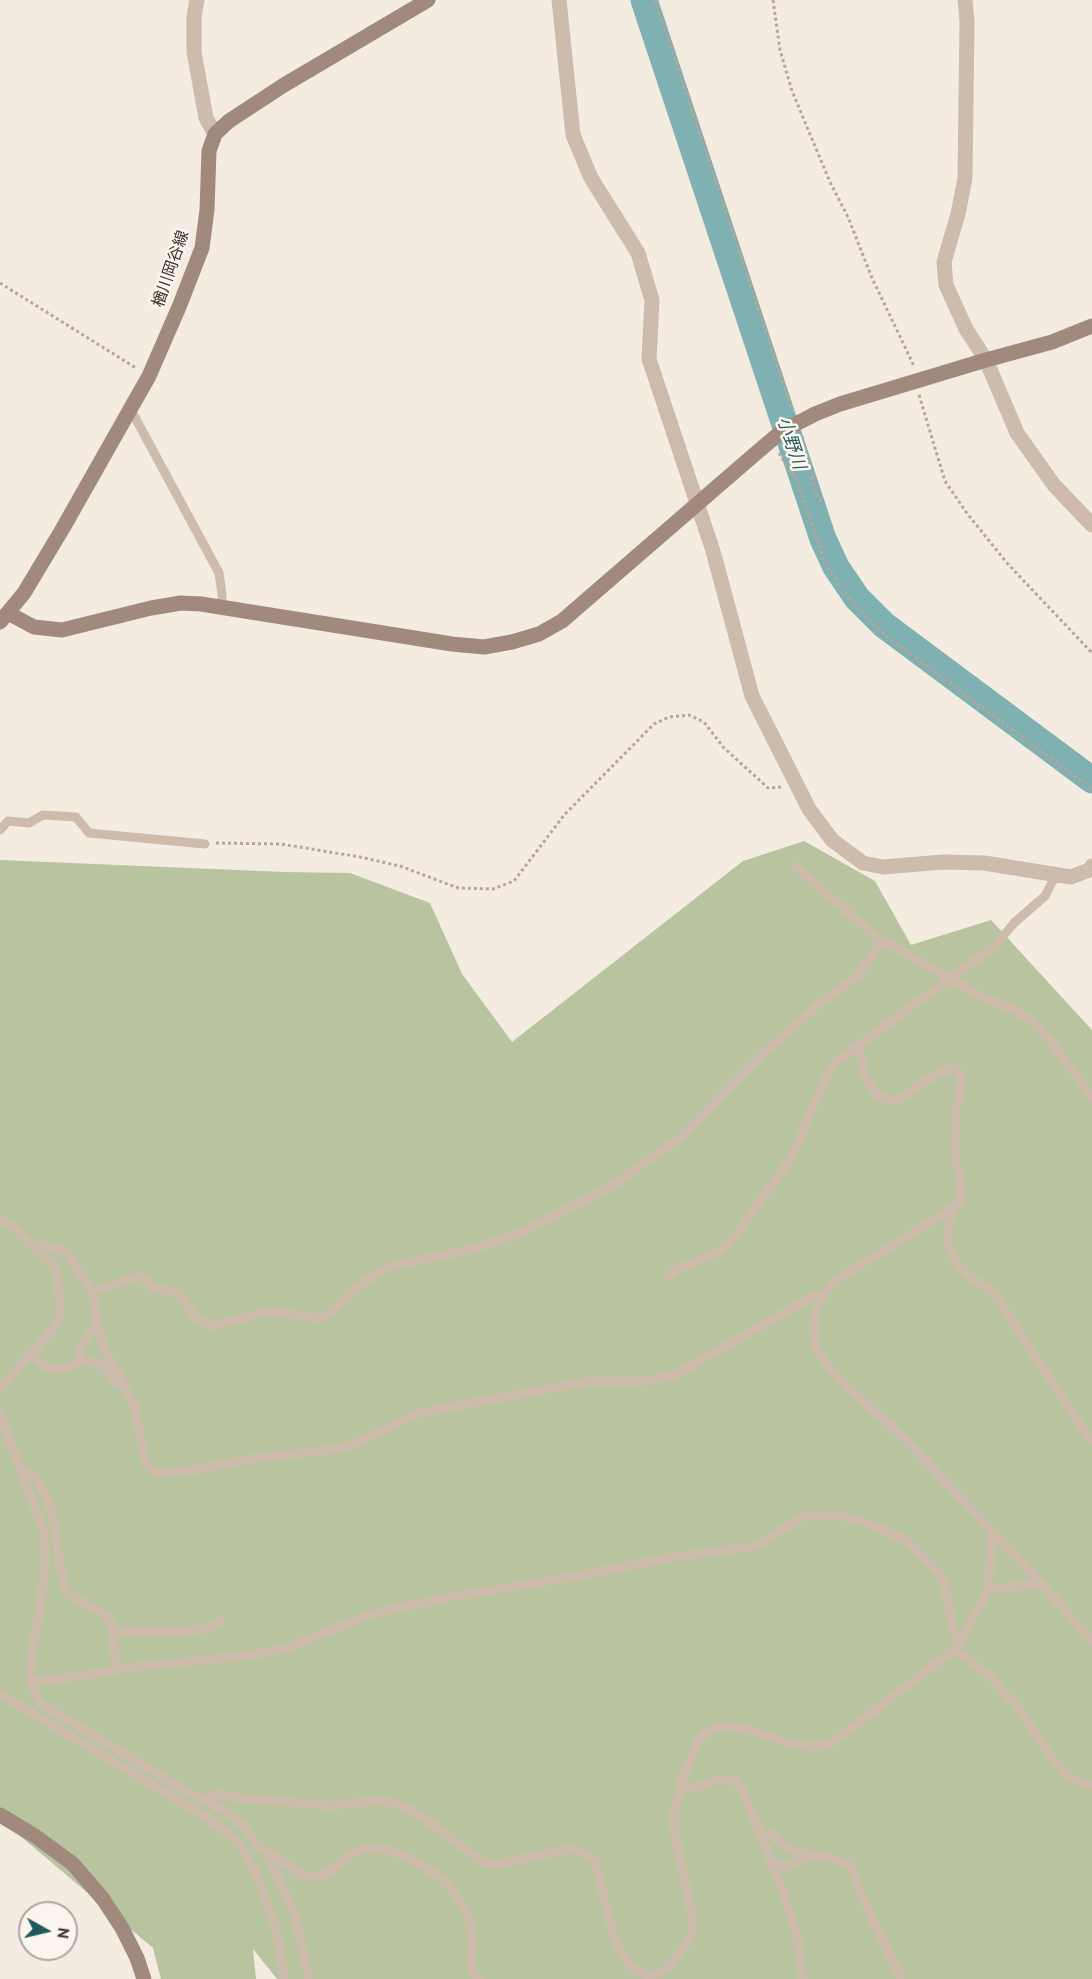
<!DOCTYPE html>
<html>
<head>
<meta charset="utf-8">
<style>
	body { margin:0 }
	#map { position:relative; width:1092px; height:1979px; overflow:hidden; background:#f4ebe1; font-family:"PT Sans",sans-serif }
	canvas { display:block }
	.north { position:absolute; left:18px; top:1901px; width:60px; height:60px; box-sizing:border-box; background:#fbf5ee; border:2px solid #aea6a0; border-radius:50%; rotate:98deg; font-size:16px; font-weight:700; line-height:24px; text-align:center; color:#3b302b }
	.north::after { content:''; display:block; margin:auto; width:21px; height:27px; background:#1f5a5e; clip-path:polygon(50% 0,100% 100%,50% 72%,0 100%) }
</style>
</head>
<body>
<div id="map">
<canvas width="1092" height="1979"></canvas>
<div class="north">N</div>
</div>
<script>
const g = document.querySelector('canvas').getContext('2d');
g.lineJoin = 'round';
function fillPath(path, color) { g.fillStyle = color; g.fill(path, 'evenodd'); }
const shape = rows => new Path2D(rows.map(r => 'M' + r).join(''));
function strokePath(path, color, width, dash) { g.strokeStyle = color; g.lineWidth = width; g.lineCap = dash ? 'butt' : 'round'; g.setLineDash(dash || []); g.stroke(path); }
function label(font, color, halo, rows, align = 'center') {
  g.font = font + ' "PT Sans","Noto Sans JP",sans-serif'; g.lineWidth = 5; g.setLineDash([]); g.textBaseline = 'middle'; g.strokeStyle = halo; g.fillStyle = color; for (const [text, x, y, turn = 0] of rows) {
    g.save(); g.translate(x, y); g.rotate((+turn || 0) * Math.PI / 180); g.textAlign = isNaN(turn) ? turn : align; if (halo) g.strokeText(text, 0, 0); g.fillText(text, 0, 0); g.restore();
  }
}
fillPath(shape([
	[804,841,875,881,911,945,991,920,1092,1030,1092,1979,277,1979,253,1949,256,1979,161,1979,153,1948,0,1819,0,860,284,872,350,873,430,903,462,974,512,1042,743,861]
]), '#b8c4a0');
strokePath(shape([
	[644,0,823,539,836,567,857,598,884,625,1092,780]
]), '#7fb0b2', 27);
strokePath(shape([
	[655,0,792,410],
	[773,0,780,50,792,91,830,182,848,217,872,278,914,366],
	[0,283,136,368],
	[919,395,945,481,966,512,1007,563,1092,653],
	[802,436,816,494,821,502],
	[779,453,790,472,795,476,824,559,833,575,857,608,885,635,1092,789],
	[216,843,281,844,360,857,400,866,458,888,493,889,514,881,565,814,654,724,669,717,689,715,704,722,724,748,768,788,783,787]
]), '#b9a596', 3, [3, 3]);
strokePath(shape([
	[131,410,219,573,222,594,222,607],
	[0,830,8,821,29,823,43,815,76,817,89,833,205,844],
	[795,866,882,942],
	[858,1045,865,1076,877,1095,890,1100,901,1099,921,1083,947,1069,953,1069,959,1071,962,1079,956,1112,955,1141,956,1160,961,1182,961,1200,954,1207,834,1282,819,1301,813,1327,816,1349,828,1366,850,1389,906,1440,1042,1584,1092,1641],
	[954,1207,947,1233,948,1246,958,1265,972,1278,989,1289,997,1297,1087,1436,1092,1440],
	[0,1219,10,1224,57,1269,60,1314,55,1327,0,1388],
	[669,1277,674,1271,720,1251,730,1242,784,1169,794,1152,826,1077,834,1063,995,946,1014,923,1045,896,1056,875],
	[92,1292,140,1276,146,1279,153,1289,177,1292,196,1317,212,1326,269,1311,320,1318,329,1314,353,1291,380,1271,391,1266,473,1249,520,1233,614,1185,681,1137,764,1053,817,1006,857,976,882,942,888,943,964,987,991,1001,1013,1009,1030,1019,1050,1040,1092,1098],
	[97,1322,103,1345,134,1405,146,1464,155,1472,161,1473,199,1469,257,1458,330,1450,354,1444,419,1413,591,1381,646,1381,675,1375,812,1297,822,1296],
	[31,1354,42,1365,56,1370,74,1365,79,1358,81,1348,97,1322,94,1300,89,1285,79,1273,71,1257,61,1250,44,1245,34,1247],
	[78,1360,98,1363,105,1367,115,1381,123,1384],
	[0,1414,44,1532,45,1573,30,1666,31,1682,39,1701,45,1706,177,1786,222,1809,244,1827,259,1847,278,1857,299,1874,314,1877,325,1875,353,1853,362,1849,387,1850,408,1857,443,1879,463,1905,469,1919,472,1938,471,1962,473,1973,479,1979],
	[20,1466,34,1476,45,1494,52,1513,61,1570,65,1587,68,1594,107,1616,112,1623,116,1669],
	[988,1589,1042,1584],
	[113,1631,187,1631,205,1629,215,1625,222,1618],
	[955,1649,987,1673,1022,1712,1043,1746,1061,1768,1072,1779,1092,1786],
	[31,1682,86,1675,116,1669,236,1657,285,1649,370,1615,388,1610,451,1597,572,1577,669,1558,756,1546,801,1518,811,1515,840,1516,862,1521,906,1540,938,1572,945,1585,952,1627,960,1642],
	[0,1694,208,1818,239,1843,256,1873,268,1906,276,1930,285,1979],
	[681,1788,696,1788,717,1780,736,1781,744,1793,784,1894,797,1937,803,1979],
	[204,1800,215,1794,241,1798,332,1806,370,1801,387,1802,406,1807,424,1818,482,1862,495,1865,569,1849,585,1853,595,1861,614,1937,622,1954,632,1968,641,1973,650,1975,659,1973,667,1968,685,1947,692,1935,693,1919,674,1830,674,1813,684,1775,697,1742,707,1732,721,1726,739,1727,792,1744,815,1747,832,1743,955,1649,982,1603,988,1589,992,1531],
	[761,1835,773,1834,783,1845,797,1852,836,1859,845,1863,852,1868,861,1895,901,1979],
	[269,1852,269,1858,295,1914,309,1979],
	[774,1867,779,1865,786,1867,807,1857,808,1854]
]), '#cdbbac', 9);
strokePath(shape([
	[197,0,194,17,194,52,206,118,215,134],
	[559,0,573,135,591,178,638,253,652,300,649,359,713,551,752,696,809,809,832,840,863,863,883,867,943,862,984,863,1071,877,1089,870,1092,866],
	[965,0,967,21,965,178,958,214,944,262,946,285,966,329,986,360,1017,433,1054,485,1092,525]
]), '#cdbbac', 15);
strokePath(shape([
	[8,613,34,627,62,630,151,608,181,603,201,604,452,644,484,647,512,642,539,634,562,621,755,454,781,432,792,426,815,414,840,404,986,360,1052,342,1092,326],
	[0,622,24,593,63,528,149,376,179,307,202,248,207,210,209,151,215,134,229,121,284,85,428,0],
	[0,1815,35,1836,73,1864,103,1899,122,1928,137,1958,144,1979]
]), '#a18a7d', 15);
label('16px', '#3b302b', '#fbf5ee', [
	["楢川岡谷線",171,269,-71]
]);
label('italic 18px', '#1f5a5e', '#fbf5ee', [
	["小野川",791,443,72]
]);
</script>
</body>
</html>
